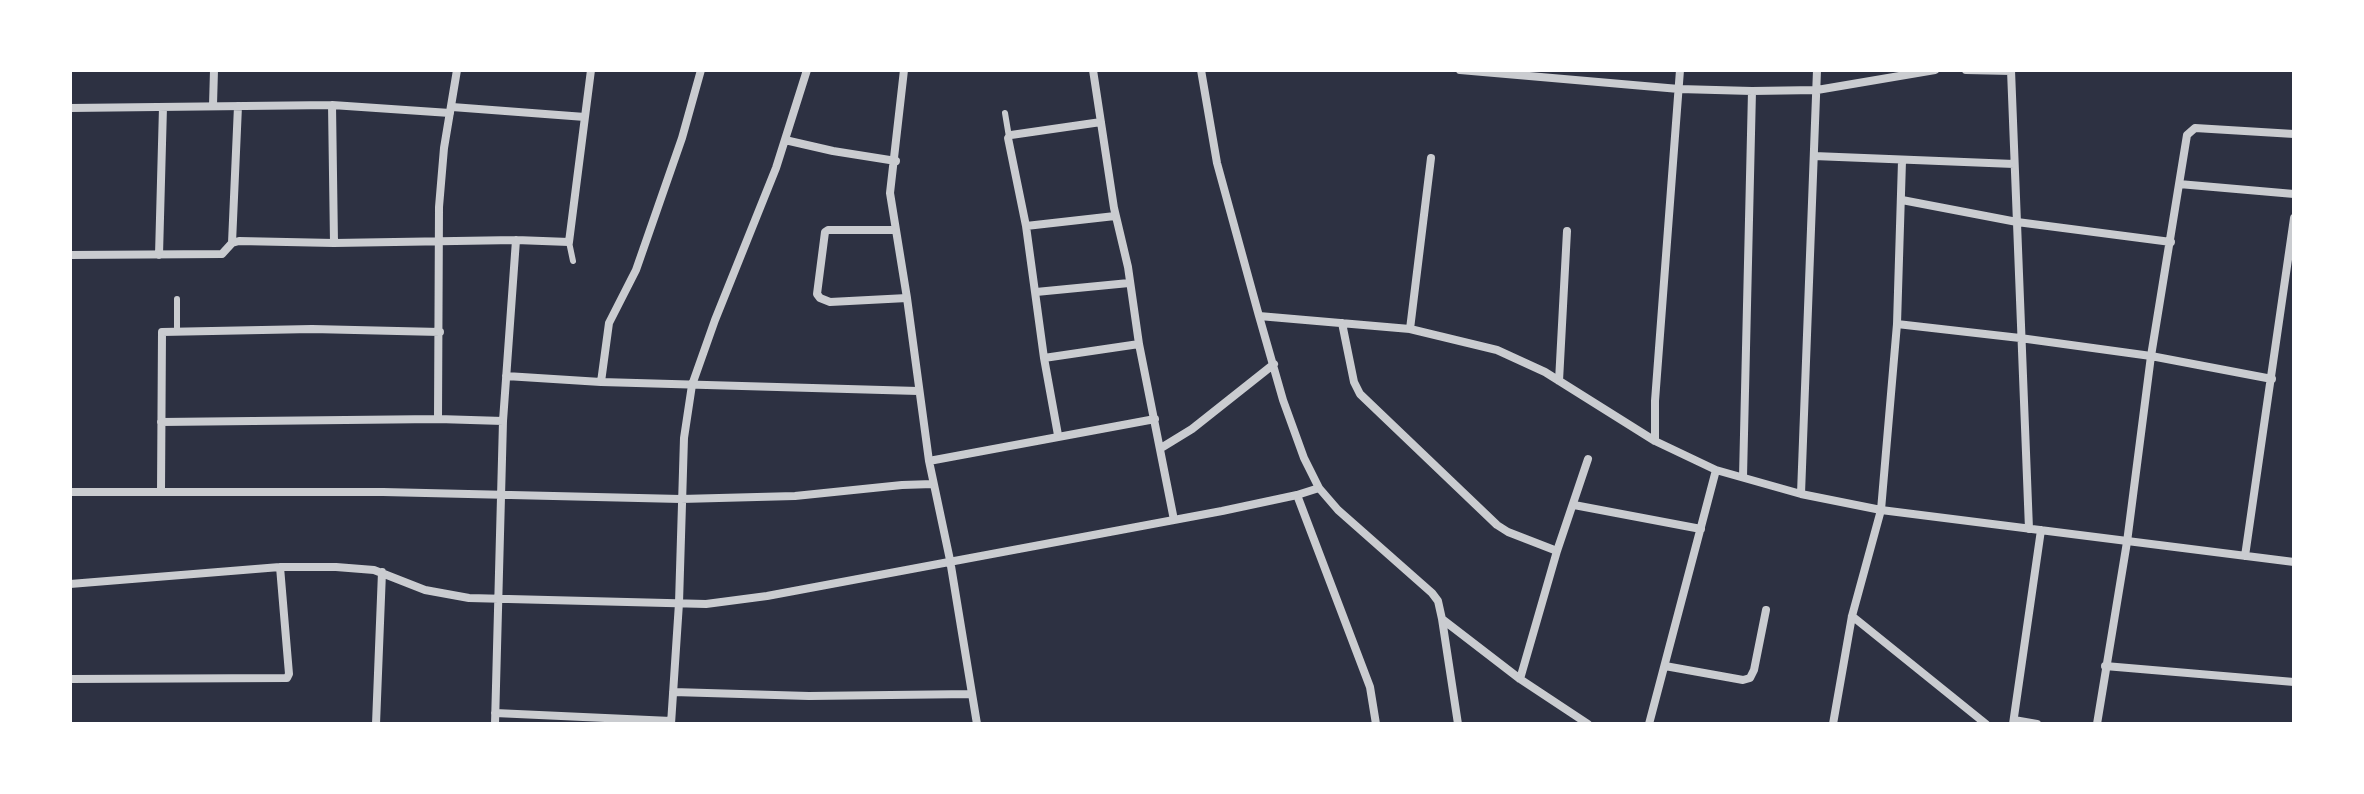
<!DOCTYPE html>
<html>
<head>
<meta charset="utf-8">
<style>
	body { margin:0 }
	#map { position:relative; width:2364px; height:794px; overflow:hidden; background:#2d3142; font-family:Barlow,sans-serif }
	canvas { display:block }
	.frame { position:absolute; inset:0; border:72px solid #fff; pointer-events:none }
</style>
</head>
<body>
<div id="map">
<canvas width="2364" height="794"></canvas>
<div class="frame"></div>
</div>
<script>
const g = document.querySelector('canvas').getContext('2d');
g.lineJoin = 'round';
const shape = rows => new Path2D(rows.map(r => 'M' + r).join(''));
function strokePath(path, color, width, dash) { g.strokeStyle = color; g.lineWidth = width; g.lineCap = dash ? 'butt' : 'round'; g.setLineDash(dash || []); g.stroke(path); }
strokePath(shape([
	[1005,113,1009,137],
	[569,242,573,261],
	[177,299,177,331]
]), '#caccd0', 6);
strokePath(shape([
	[904,70,890,193,907,298,929,461,950,560,977,724],
	[1093,70,1114,208,1128,267,1139,344,1174,520],
	[1201,70,1217,163,1259,316,1410,329,1497,350,1545,372,1655,441,1716,470,1801,494,1881,510,2294,562],
	[1460,70,1679,89,1752,91,1817,90,1935,70],
	[1966,70,2011,71],
	[2011,70,2029,529],
	[213,105,214,70],
	[332,105,334,243],
	[452,107,585,117],
	[70,108,332,105,450,113],
	[785,140,833,151,896,161],
	[1814,156,2014,164],
	[2179,184,2294,194],
	[1902,200,2017,222,2171,242],
	[1026,226,1115,216],
	[896,230,828,230,825,232,817,294,820,298,830,302,907,298],
	[232,243,238,106],
	[70,255,222,254,232,243,239,241,334,243,516,240,569,242,591,70],
	[159,255,163,107],
	[1036,292,1129,283],
	[1259,316,1283,400,1304,458,1319,488,1338,510,1432,593,1438,601,1442,619,1520,679,1588,724],
	[1342,323,1354,382,1360,394,1497,525,1508,532,1557,551],
	[1897,324,2020,338,2151,356,2272,379],
	[1410,329,1431,158],
	[1044,358,1139,344],
	[506,376,601,382,918,391],
	[1559,381,1567,231],
	[601,382,609,323,636,270,682,138,701,70],
	[438,419,439,207,444,148,457,70],
	[161,422,438,419,503,421],
	[1058,435,1044,358,1026,226,1008,138,1011,135,1101,122],
	[1655,441,1655,401,1680,70],
	[1161,448,1192,429,1274,364],
	[929,461,1155,419],
	[1743,477,1752,91],
	[70,492,383,492,681,499,795,496,902,485,933,484],
	[161,492,162,332,312,329,440,332],
	[1801,494,1817,70],
	[1297,495,1370,687,1376,724],
	[1574,505,1701,529],
	[2245,556,2294,218],
	[70,584,280,567,336,567,374,570,425,590,469,598,706,604,767,596,1222,511,1297,495,1319,488],
	[1852,616,1986,724],
	[1442,619,1458,724],
	[1665,666,1743,680,1750,678,1754,670,1766,610],
	[2105,666,2294,682],
	[70,679,287,678,289,674,280,567],
	[1520,679,1557,551,1588,459],
	[673,692,809,696,972,694],
	[495,713,671,721],
	[2014,720,2037,724],
	[376,724,382,572],
	[495,724,503,421,516,240],
	[671,724,679,603,684,438,692,385,715,320,776,168,807,70],
	[1649,724,1716,470],
	[1833,724,1852,616,1881,510,1897,324,1902,161],
	[2013,724,2041,530],
	[2097,724,2127,542,2151,356,2187,135,2195,128,2294,134]
]), '#caccd0', 8);
</script>
</body>
</html>
